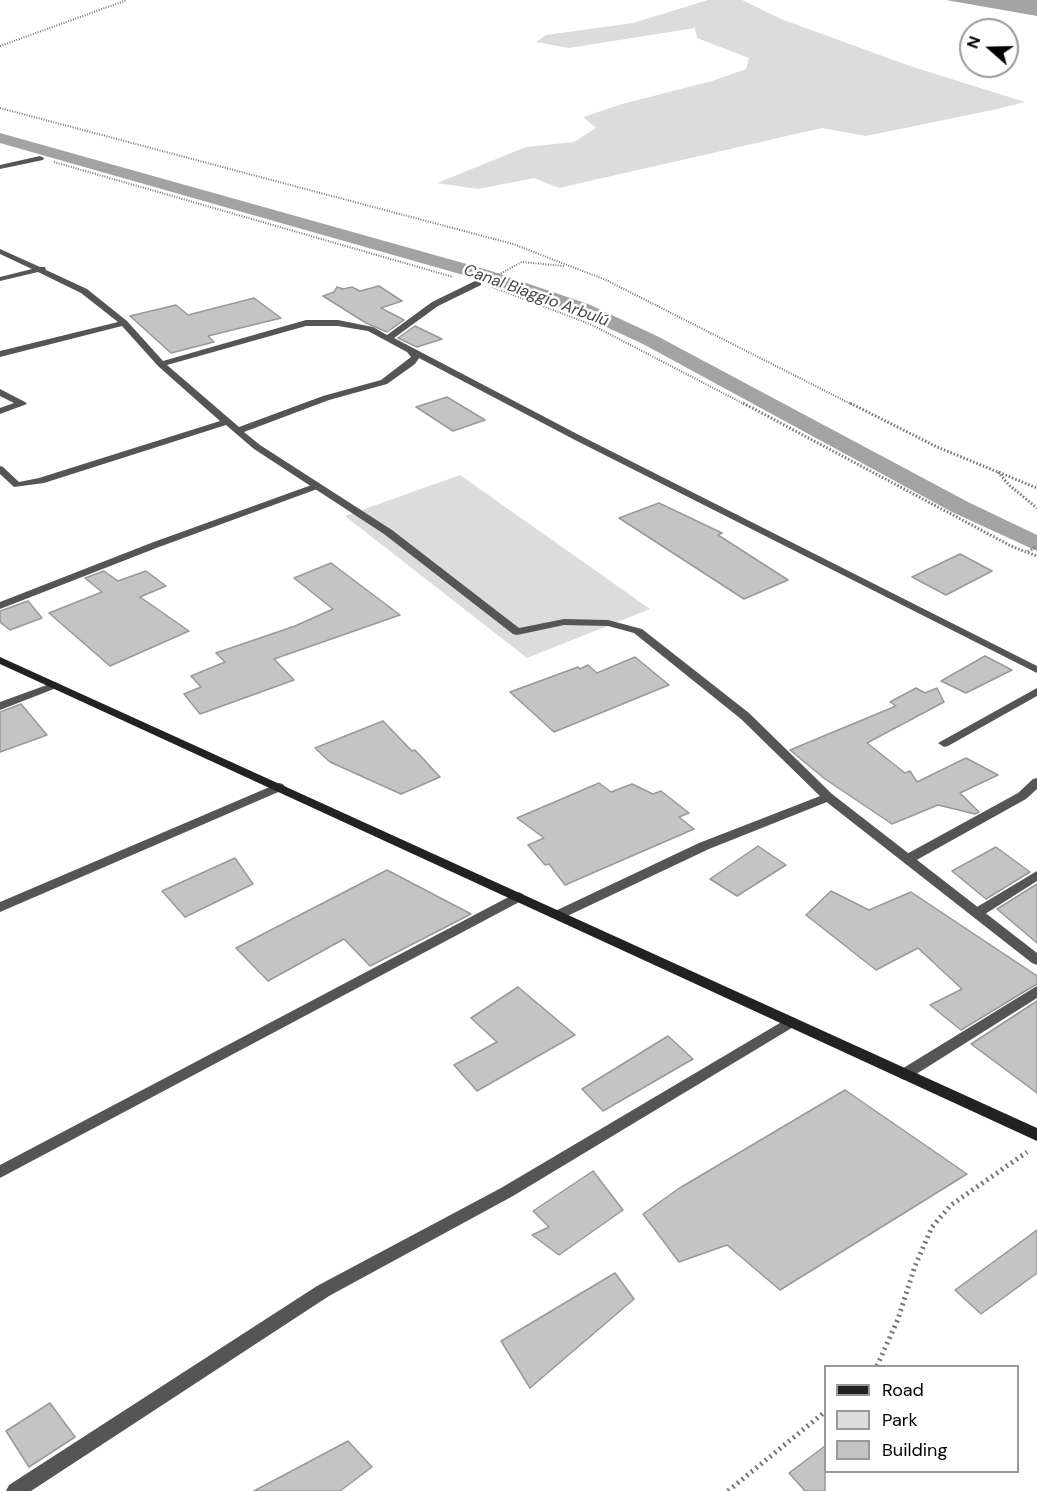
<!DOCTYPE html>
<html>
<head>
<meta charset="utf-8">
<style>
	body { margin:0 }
	#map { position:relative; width:1037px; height:1491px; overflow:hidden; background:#fff; font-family:"DM Sans",sans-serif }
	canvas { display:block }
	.legend { position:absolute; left:824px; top:1365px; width:195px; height:108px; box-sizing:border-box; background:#fff; border:2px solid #999; margin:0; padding:8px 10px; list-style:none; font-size:18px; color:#000 }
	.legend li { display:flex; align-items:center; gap:12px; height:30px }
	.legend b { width:30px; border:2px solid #999 }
	.north { position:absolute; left:959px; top:18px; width:60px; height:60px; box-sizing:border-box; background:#fff; border:2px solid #999; border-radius:50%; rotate:290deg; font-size:16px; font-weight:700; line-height:24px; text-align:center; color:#000 }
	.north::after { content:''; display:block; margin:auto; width:21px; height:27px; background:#000; clip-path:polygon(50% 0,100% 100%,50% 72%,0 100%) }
</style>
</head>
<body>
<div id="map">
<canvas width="1037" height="1491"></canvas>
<ul class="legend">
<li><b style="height:8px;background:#222"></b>Road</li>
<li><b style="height:16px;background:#dcdcdc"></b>Park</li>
<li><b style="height:16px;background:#c4c4c4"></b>Building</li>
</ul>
<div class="north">N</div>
</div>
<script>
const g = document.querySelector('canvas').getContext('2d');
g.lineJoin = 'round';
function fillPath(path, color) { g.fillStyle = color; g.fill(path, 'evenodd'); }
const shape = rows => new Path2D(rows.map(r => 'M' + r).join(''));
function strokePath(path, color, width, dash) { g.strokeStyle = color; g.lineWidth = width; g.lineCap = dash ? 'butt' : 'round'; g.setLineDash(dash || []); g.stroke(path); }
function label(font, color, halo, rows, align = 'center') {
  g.font = font + ' "DM Sans",sans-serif'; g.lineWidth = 5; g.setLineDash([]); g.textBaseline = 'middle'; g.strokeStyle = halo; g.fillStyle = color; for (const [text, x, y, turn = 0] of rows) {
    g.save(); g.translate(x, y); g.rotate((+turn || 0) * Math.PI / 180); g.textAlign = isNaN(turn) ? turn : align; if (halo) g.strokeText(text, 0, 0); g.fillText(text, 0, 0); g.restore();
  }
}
fillPath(shape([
	[708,0,742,0,781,19,910,66,1025,102,997,109,866,136,822,128,559,188,534,178,478,189,437,183,526,147,574,142,596,128,583,117,622,104,712,81,746,69,749,58,697,38,695,28,569,48,536,42,546,35,633,23],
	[460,475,650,609,527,658,345,516]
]), '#dcdcdc');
fillPath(shape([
	[946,0,1037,0,1037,16]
]), '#a3a3a3');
fillPath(shape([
	[0,133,488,270,588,304,657,336,968,502,1037,535,1037,551,952,512,643,344,574,312,474,278,0,143,0,133]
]), '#a3a3a3');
const building = shape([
	[379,286,402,301,381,308,404,320,387,332,366,323,323,296,334,292,337,287,343,289,352,287,360,291,379,286],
	[254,298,281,318,208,336,214,342,171,353,130,316,176,305,188,315,254,298],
	[415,326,442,339,417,347,398,338,415,326],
	[447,397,485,420,453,431,416,407,447,397],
	[659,503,722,533,718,535,788,580,744,599,619,518,659,503],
	[960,554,992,571,946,595,912,577,960,554],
	[331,563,400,615,274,659,294,680,200,714,184,694,201,687,191,676,225,662,216,653,295,626,333,609,294,578,331,563],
	[104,571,118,581,146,571,166,586,140,597,189,631,110,666,49,613,102,592,85,578,104,571],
	[28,601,42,618,10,630,0,622,0,611,28,601],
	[985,656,1012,670,966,693,941,681,985,656],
	[635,657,669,685,554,732,510,692,578,667,580,669,588,665,597,673,635,657],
	[916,688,925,693,937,688,944,702,867,743,905,773,910,771,917,782,966,758,998,775,960,793,979,812,975,814,938,805,892,824,825,779,790,750,896,706,890,702,916,688],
	[21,704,47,735,0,752,0,712,21,704],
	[383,721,412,751,415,750,440,777,401,794,330,762,315,748,383,721],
	[599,783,611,792,632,784,653,794,661,791,689,813,679,817,694,829,565,885,549,864,545,865,528,845,544,838,517,818,599,783],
	[758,846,786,865,737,896,710,879,758,846],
	[996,847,1030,872,986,899,952,871,996,847],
	[235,858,253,884,185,917,162,891,235,858],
	[387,870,471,914,370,966,344,939,268,981,236,948,387,870],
	[1037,884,1037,943,997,909,1037,884],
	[831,891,869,910,911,892,1037,976,1037,984,961,1030,930,1005,962,989,918,948,876,970,806,915,831,891],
	[518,987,575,1035,477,1091,454,1065,497,1042,471,1018,518,987],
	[1037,1001,1037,1093,971,1044,1037,1001],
	[668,1036,693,1059,603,1111,582,1089,668,1036],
	[845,1090,967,1174,780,1290,727,1245,679,1262,643,1214,678,1189,845,1090],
	[593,1171,623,1210,559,1255,532,1235,549,1227,533,1211,593,1171],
	[1037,1230,1037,1273,981,1314,955,1290,1037,1230],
	[615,1273,634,1299,530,1388,501,1341,615,1273],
	[50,1403,75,1437,29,1467,6,1431,50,1403],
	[348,1441,372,1467,340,1491,254,1491,348,1441],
	[825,1446,825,1491,805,1491,789,1473,825,1446]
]);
fillPath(building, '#c4c4c4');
strokePath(building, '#999', 1.5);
strokePath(shape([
	[0,46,127,0],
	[0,108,513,244,606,280,853,405],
	[54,162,453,277],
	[492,278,522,262,564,266],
	[492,287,590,324,746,405]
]), '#777', 2, [1, 1.5]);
strokePath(shape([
	[743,403,1011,546,1037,556],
	[850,403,937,447,1037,488],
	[998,472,1009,485,1037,508],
	[1028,552,1037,546]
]), '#777', 3, [1.5, 2]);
strokePath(shape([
	[877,1366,898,1319,915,1266,932,1227,951,1205,1027,1152],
	[728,1491,826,1411]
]), '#777', 5, [2, 4]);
fillPath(shape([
	[0,389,25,402,27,404,0,414,0,408,14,403,0,396,0,389],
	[317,483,322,486,320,488,159,547,0,609,0,602,151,543,317,483],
	[1037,688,1037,696,948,746,944,747,938,743,1037,688],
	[1037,778,1037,789,1026,799,913,862,908,863,902,859,903,856,1018,793,1033,779,1037,778],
	[828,793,834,797,832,800,709,849,563,918,553,918,551,915,553,912,699,843,828,793],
	[1037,871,1037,881,982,916,972,916,970,913,972,910,1037,871],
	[1037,986,1037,998,910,1078,905,1080,900,1078,898,1074,900,1070,1037,986]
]), '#555');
fillPath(shape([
	[40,156,44,158,43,160,0,169,0,165,40,156],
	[0,249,40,267,45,267,46,270,87,289,127,321,163,361,306,320,338,320,373,327,387,335,432,302,475,281,481,281,481,285,438,306,394,338,581,436,1037,666,1037,673,575,440,419,358,415,364,387,384,329,400,244,432,260,445,392,530,519,628,564,619,608,620,642,629,749,713,832,794,1037,953,1037,965,1032,963,824,800,741,719,634,633,608,626,564,625,517,635,513,634,384,534,254,449,226,425,44,483,14,487,0,474,0,466,3,467,19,482,39,478,220,421,158,366,122,326,0,357,0,351,118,322,81,293,38,272,0,281,0,277,32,269,0,254,0,249],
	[306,326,338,326,368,331,407,352,411,357,381,380,323,396,239,427,167,365,306,326],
	[55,682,61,685,59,687,0,710,0,702,55,682],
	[279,783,283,784,285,787,283,790,0,912,0,902,279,783],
	[518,892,523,894,525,897,523,900,0,1178,0,1165,518,892],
	[790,1017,795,1018,797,1022,795,1026,513,1196,329,1296,31,1491,6,1491,9,1485,317,1286,501,1188,790,1017]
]), '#555');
fillPath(shape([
	[0,657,1037,1128,1037,1141,0,664,0,657]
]), '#222');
label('italic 16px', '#444', '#fff', [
	["Canal Biaggio Arbulú",536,296,20]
]);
</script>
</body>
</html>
